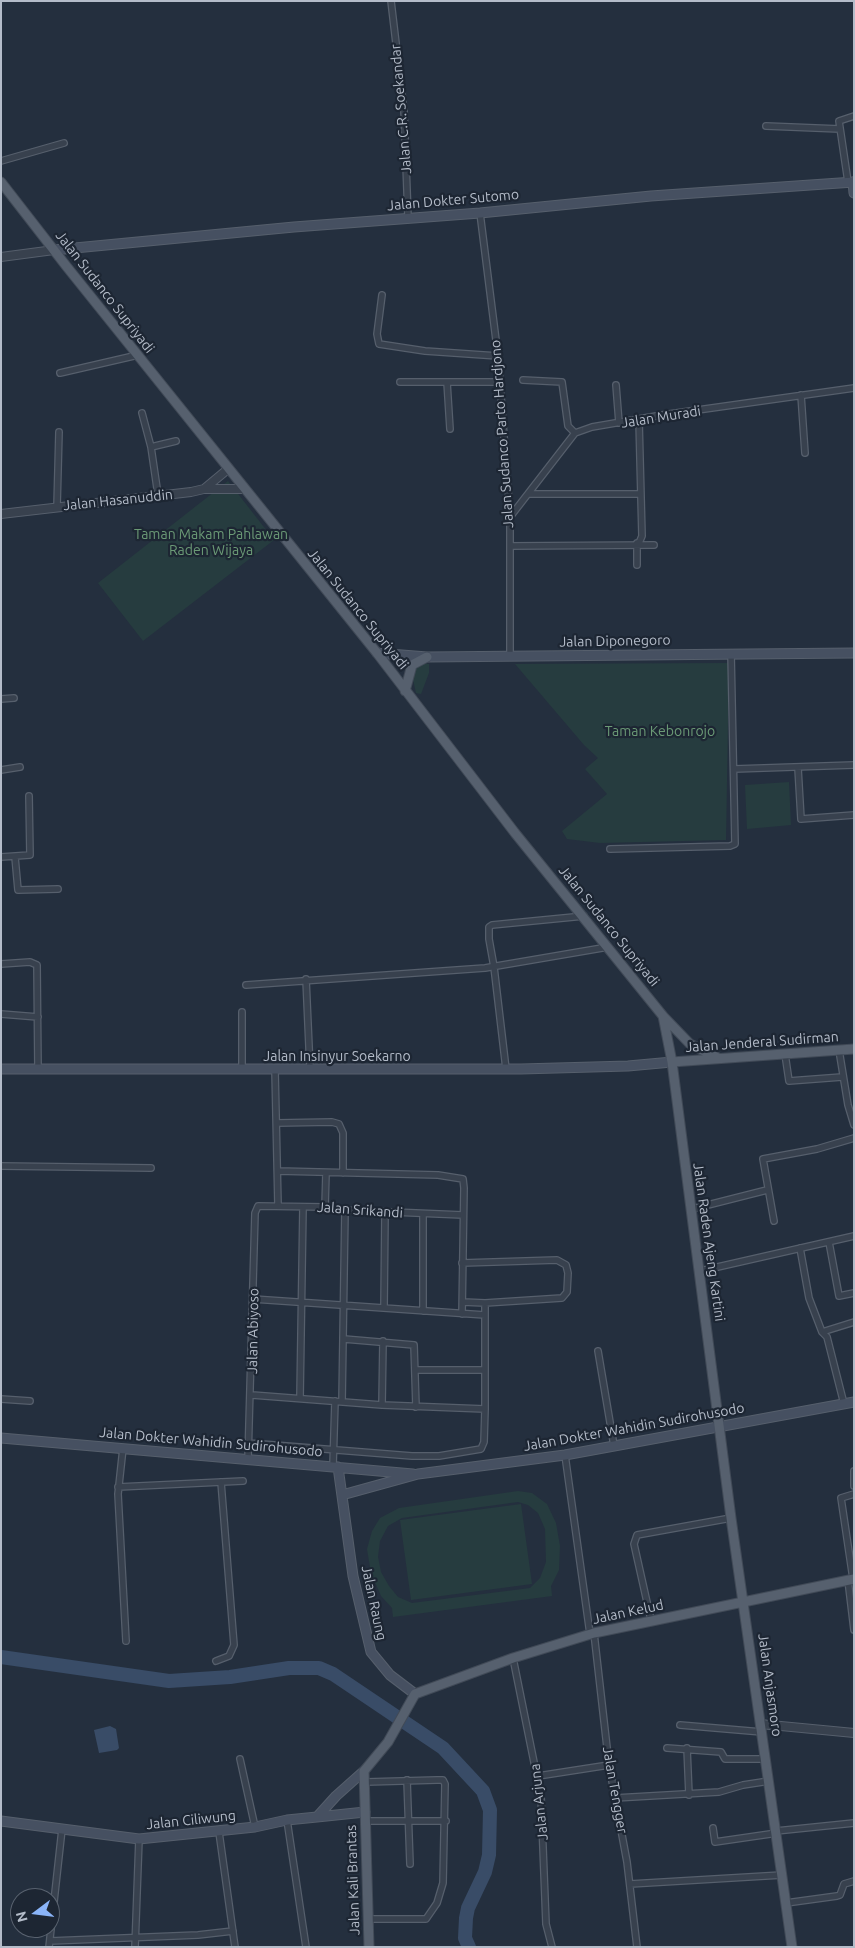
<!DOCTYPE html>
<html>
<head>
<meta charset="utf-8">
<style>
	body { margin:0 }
	#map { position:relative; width:855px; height:1948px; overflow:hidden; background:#242f3e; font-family:Ubuntu,sans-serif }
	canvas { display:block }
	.frame { position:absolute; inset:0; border:2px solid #b4bcc9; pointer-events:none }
	.north { position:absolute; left:10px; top:1888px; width:50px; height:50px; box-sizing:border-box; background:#1d2633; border:1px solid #59626f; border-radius:50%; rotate:255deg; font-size:14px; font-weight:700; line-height:20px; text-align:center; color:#b4bcc9 }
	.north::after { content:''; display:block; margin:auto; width:18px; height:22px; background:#8ab4f8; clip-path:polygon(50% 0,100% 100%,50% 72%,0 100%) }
</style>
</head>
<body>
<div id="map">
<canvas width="855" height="1948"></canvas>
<div class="frame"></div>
<div class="north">N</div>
</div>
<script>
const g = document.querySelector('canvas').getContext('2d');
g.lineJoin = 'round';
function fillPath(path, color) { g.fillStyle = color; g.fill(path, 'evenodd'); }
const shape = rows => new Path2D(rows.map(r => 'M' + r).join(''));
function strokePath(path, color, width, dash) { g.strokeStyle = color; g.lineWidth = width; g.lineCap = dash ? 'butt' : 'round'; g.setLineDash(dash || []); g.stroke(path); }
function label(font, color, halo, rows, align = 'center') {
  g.font = font + ' Ubuntu,sans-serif'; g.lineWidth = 4.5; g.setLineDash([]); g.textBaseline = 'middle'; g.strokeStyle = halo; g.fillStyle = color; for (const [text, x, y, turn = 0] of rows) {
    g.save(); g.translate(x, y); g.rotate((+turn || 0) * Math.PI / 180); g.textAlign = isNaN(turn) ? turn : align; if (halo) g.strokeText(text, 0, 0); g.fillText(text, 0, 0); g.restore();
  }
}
fillPath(shape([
	[228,481,274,540,143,641,98,583],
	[423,663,429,664,429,673,421,694,416,693,412,675,418,665],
	[729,663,726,840,600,843,567,839,562,831,607,794,585,769,598,758,584,745,515,664],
	[789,782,791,825,747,829,745,785],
	[518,1491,532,1493,547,1504,556,1523,560,1546,559,1570,551,1586,552,1596,393,1617,392,1608,381,1596,371,1573,367,1549,372,1531,380,1518,399,1508],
	[518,1502,528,1505,538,1513,545,1529,546,1562,540,1578,530,1588,412,1603,398,1597,389,1586,381,1572,378,1557,380,1541,388,1526,402,1518],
	[521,1504,532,1584,411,1600,400,1520]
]), '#263c3f');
fillPath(shape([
	[110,1726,116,1729,119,1748,117,1750,99,1753,94,1730]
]), '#394c67');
strokePath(shape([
	[1,1657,169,1681,230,1677,289,1668,319,1668,333,1674,443,1748,483,1791,490,1810,489,1855,485,1872,468,1908,466,1918,465,1938,469,1947]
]), '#394c67', 14);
const minor = shape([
	[391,1,404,111,408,217],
	[766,126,840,129],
	[1,161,64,143],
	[848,182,839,121,854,116],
	[480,213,498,356,510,517,510,656],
	[382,295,377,334,379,344,425,351,498,356],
	[60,373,138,355],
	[523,380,562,382,568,426,575,433],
	[400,382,500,382],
	[447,382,450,429],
	[616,385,619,423],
	[801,395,805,453],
	[142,413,151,447,158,495],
	[151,447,176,441],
	[528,494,640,494],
	[57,507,59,432],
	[510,517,575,433,592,427,662,415,854,388],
	[637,543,637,565],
	[639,543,642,536,639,420],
	[510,546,654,545],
	[1,699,14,698],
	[798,768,801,819,854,815],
	[734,769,854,765],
	[1,770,20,767],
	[610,849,730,846,735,844,731,653],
	[1,857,30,855,29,796],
	[15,857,18,890,58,889],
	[1,964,30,962,37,965,38,1069],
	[306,979,310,1069],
	[246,985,485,968,608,947],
	[242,1012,242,1069],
	[1,1014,38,1017],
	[839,1050,848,1105,854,1125],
	[785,1054,789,1081,842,1077],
	[506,1069,494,967,489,939,489,927,492,925,584,916],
	[275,1070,278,1205],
	[277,1123,332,1122,339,1124,343,1133,343,1173],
	[1,1166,151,1168],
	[278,1171,438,1175,463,1179,464,1188,462,1314],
	[325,1207,326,1173],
	[692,1209,767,1190],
	[774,1221,763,1159,817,1149,854,1138],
	[829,1242,839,1296,854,1293],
	[800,1248,809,1298,822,1332,827,1337,844,1404],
	[462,1263,557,1260,566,1265,568,1273,567,1292,562,1298,485,1303,463,1302],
	[700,1271,854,1236],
	[253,1299,485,1315],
	[384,1308,385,1213],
	[423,1311,423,1214],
	[822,1332,854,1322],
	[344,1339,414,1345,416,1407],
	[598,1351,614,1446],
	[416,1370,484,1370],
	[252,1395,382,1405,485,1409],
	[300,1398,303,1207],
	[1,1399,30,1401],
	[342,1402,345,1210],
	[382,1405,383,1341],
	[249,1443,412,1456,439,1456,481,1449,484,1442,485,1409,485,1303],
	[123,1448,118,1494,126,1641],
	[565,1455,590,1634],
	[248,1459,255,1213,258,1206,325,1207,345,1210,463,1215],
	[333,1466,335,1401],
	[854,1471,854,1486],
	[118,1487,243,1481],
	[853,1579,841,1498,854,1494],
	[848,1580,854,1630],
	[651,1620,634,1544,637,1535,731,1518],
	[594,1633,609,1765,627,1862,637,1947],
	[513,1658,541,1797,546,1924,552,1947],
	[216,1661,229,1656,234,1645,221,1482],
	[680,1725,762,1732],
	[667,1748,721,1752,725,1759,766,1759],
	[687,1748,689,1795],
	[240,1759,255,1827],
	[538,1776,609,1765],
	[407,1780,410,1864],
	[366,1782,437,1780,443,1780,445,1784,443,1883,437,1903,426,1919,369,1919],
	[615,1798,719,1792,743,1785,769,1781],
	[287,1820,306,1947],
	[366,1821,446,1821],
	[713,1828,715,1842,777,1833],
	[776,1831,854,1823],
	[219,1832,235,1947],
	[630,1884,782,1875],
	[786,1903,837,1896,840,1895,844,1884,854,1881],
	[50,1941,198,1935,233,1931],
	[49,1947,62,1829],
	[135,1947,139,1839]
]);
const tertiary = shape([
	[1,257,54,250],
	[204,489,244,489],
	[1,514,191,492,204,489,228,469],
	[760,1724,854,1733]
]);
const secondary = shape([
	[853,182,854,193],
	[54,250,294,227,480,213,651,196,854,182],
	[377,653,427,657,854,653],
	[1,1069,521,1069,628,1066,672,1062],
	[1,1438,413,1474],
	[338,1467,353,1576,371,1652,390,1675,415,1694],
	[342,1495,418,1474,565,1455,854,1402],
	[317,1817,365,1812],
	[1,1821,139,1839,255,1827,287,1820,317,1817,336,1796,364,1771]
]);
const primary = shape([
	[1,182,67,267,377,653,515,833,663,1016,672,1062,731,1518,792,1947],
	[405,691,412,665,427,657],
	[663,1016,690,1044,718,1058],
	[672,1062,854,1049],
	[369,1947,364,1771,388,1742,415,1694,513,1658,594,1633,854,1579]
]);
strokePath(minor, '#565f6c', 8);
strokePath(tertiary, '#565f6c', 10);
strokePath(secondary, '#565f6c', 11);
strokePath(primary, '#414a57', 11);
strokePath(minor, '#38414e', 5.5);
strokePath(tertiary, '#38414e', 8);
strokePath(secondary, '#465061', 9);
strokePath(primary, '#56606e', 9);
label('14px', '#b4bcc9', '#1d2633', [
	["Jalan C.R. Soekandar",401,109,-95],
	["Jalan Dokter Sutomo",453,200,-5],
	["Jalan Sudanco Supriyadi",105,292,52],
	["Jalan Muradi",661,417,-9],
	["Jalan Sudanco Parto Hardjono",502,434,-94],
	["Jalan Hasanuddin",118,500,-6],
	["Jalan Sudanco Supriyadi",358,609,51],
	["Jalan Diponegoro",615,641,-1],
	["Jalan Sudanco Supriyadi",609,926,51],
	["Jalan Jenderal Sudirman",762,1042,-4],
	["Jalan Insinyur Soekarno",337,1056],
	["Jalan Srikandi",360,1210,4],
	["Jalan Raden Ajeng Kartini",709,1242,82],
	["Jalan Abiyoso",253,1331,-89],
	["Jalan Dokter Wahidin Sudirohusodo",634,1427,-10],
	["Jalan Dokter Wahidin Sudirohusodo",211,1442,5],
	["Jalan Raung",374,1603,78],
	["Jalan Kelud",628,1612,-12],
	["Jalan Anjasmoro",770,1685,82],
	["Jalan Tengger",615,1790,80],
	["Jalan Arjuna",539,1802,-96],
	["Jalan Ciliwung",191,1820,-6],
	["Jalan Kali Brantas",353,1880,-92]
]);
label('14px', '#6b9a76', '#1d2633', [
	["Taman Makam Pahlawan",211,534],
	["Raden Wijaya",211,550],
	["Taman Kebonrojo",660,731]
]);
</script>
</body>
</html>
